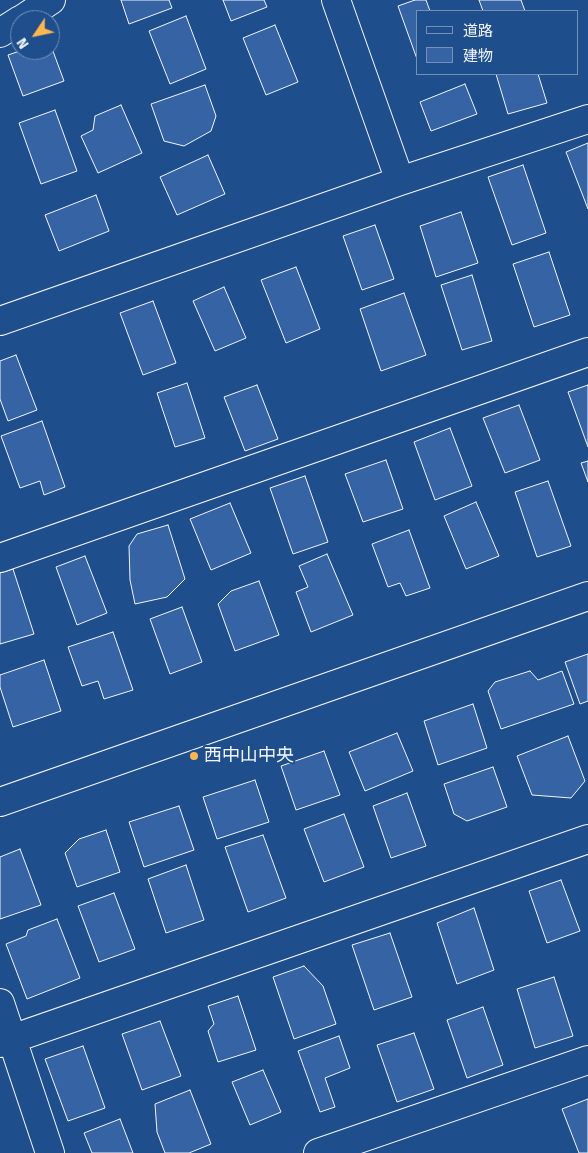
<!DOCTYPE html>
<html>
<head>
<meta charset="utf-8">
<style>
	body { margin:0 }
	#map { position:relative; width:588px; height:1153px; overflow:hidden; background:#1f4e8c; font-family:"Fira Sans","Noto Sans JP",sans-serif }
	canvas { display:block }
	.legend { position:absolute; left:416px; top:10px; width:162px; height:65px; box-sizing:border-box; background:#1f4e8c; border:1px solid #7391ba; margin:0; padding:6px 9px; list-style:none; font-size:15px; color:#f2f6ff }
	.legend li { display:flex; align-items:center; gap:10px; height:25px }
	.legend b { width:25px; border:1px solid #7391ba }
	.north { position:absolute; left:10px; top:10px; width:50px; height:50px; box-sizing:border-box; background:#1f4e8c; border:1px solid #7391ba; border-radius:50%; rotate:236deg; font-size:14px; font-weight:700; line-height:20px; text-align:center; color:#f2f6ff }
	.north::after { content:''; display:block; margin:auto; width:18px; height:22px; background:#ffb74d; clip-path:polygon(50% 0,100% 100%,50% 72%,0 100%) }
</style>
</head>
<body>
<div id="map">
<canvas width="588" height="1153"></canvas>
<ul class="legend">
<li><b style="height:6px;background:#1f4e8c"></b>道路</li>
<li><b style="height:14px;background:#3563a3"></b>建物</li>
</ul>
<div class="north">N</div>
</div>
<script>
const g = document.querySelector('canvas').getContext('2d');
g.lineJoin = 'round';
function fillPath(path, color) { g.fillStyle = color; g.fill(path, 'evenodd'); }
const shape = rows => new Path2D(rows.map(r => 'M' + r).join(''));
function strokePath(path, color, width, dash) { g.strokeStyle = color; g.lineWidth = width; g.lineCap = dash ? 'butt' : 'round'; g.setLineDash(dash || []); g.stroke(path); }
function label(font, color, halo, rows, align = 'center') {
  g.font = font + ' "Fira Sans","Noto Sans JP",sans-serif'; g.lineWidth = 4; g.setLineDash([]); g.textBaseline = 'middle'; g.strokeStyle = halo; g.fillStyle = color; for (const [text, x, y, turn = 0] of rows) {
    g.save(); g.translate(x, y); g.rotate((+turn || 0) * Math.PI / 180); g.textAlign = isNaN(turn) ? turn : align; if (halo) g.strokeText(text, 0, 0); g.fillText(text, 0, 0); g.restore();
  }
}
const building = shape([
	[121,0,169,0,172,8,129,24,121,0],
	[223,0,264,0,267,7,231,21,223,0],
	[415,0,426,0,430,11,417,11,417,59,398,6,415,0],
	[479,0,521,0,525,11,483,11,479,0],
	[186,16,206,69,170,84,149,31,186,16],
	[275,25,298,82,266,95,243,38,275,25],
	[50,43,64,81,23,96,8,55,23,50,50,50,50,43],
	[496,74,538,74,547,103,508,114,496,74],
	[465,84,477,114,431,131,420,102,465,84],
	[205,85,216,116,211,131,184,146,164,141,151,104,205,85],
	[121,105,142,153,98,173,81,136,93,130,95,116,121,105],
	[55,110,77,171,41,184,19,123,55,110],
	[588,143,588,209,566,152,588,143],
	[208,155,225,194,177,215,160,177,208,155],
	[523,165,546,233,512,245,488,177,523,165],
	[96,195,109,231,59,251,45,215,96,195],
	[461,212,478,263,436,277,420,226,461,212],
	[375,225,394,279,362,290,343,236,375,225],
	[549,252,570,315,534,327,513,264,549,252],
	[296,267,320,329,286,343,261,280,296,267],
	[472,275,492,341,462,350,441,285,472,275],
	[224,287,246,338,215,351,193,301,224,287],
	[404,293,426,355,381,371,360,309,404,293],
	[153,301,176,363,143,375,120,313,153,301],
	[16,355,37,410,8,421,0,399,0,361,16,355],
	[187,383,205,438,175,447,157,393,187,383],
	[257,385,278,439,245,451,224,397,257,385],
	[588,385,588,447,568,392,588,385],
	[519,405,540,460,505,473,483,418,519,405],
	[42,421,65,487,44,495,40,481,20,488,1,436,42,421],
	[450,428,472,486,435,500,414,442,450,428],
	[386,460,403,509,363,522,345,474,386,460],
	[588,461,588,482,581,463,588,461],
	[305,476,328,542,293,554,270,488,305,476],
	[548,481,571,546,537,557,515,492,548,481],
	[476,502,499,556,466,569,444,516,476,502],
	[230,503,251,553,211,570,190,519,230,503],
	[168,525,185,579,167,597,135,604,130,580,129,546,137,534,168,525],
	[409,530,430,588,406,596,400,583,388,587,372,544,409,530],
	[327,554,353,615,311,632,296,592,308,587,299,566,327,554],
	[85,556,107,613,77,625,56,567,85,556],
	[13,569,34,634,0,644,0,573,13,569],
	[259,581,279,635,235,651,218,604,231,591,259,581],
	[182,607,202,662,170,674,150,619,182,607],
	[113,632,133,690,104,699,98,681,82,686,68,647,113,632],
	[588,654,588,701,580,704,565,662,588,654],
	[44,660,61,711,13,727,0,687,0,675,44,660],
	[530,671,538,680,562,671,574,704,501,729,488,691,495,682,530,671],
	[473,704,487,748,438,765,424,721,473,704],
	[397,733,413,771,365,791,349,752,397,733],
	[568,736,585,781,571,798,532,795,517,756,568,736],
	[324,751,340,795,296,810,281,766,324,751],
	[493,767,507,807,467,821,454,814,444,784,493,767],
	[255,780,269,822,217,839,203,797,255,780],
	[407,793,426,846,391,858,373,806,407,793],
	[179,806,194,850,144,867,129,822,179,806],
	[344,814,364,867,324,882,304,829,344,814],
	[106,830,120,872,77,887,65,853,79,839,106,830],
	[263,835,286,898,248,912,225,847,263,835],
	[20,849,41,905,0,919,0,857,20,849],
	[186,865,204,920,166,933,148,879,186,865],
	[561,880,580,931,547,943,529,891,561,880],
	[114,893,135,949,99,962,78,906,114,893],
	[474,908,494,970,457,984,437,923,474,908],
	[57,919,80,978,27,999,6,944,26,936,28,930,57,919],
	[390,933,412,997,374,1010,352,945,390,933],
	[304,966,323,986,336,1024,294,1039,273,977,304,966],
	[554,977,573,1036,535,1048,517,989,554,977],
	[238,996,256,1050,218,1062,208,1031,214,1024,208,1006,238,996],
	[483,1007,503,1065,467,1078,447,1020,483,1007],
	[160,1021,181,1076,142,1090,122,1034,160,1021],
	[414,1033,434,1089,397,1102,377,1045,414,1033],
	[339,1036,350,1068,325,1078,335,1107,320,1112,298,1051,339,1036],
	[83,1046,105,1108,68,1121,45,1059,83,1046],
	[263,1070,281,1112,250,1125,232,1082,263,1070],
	[190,1090,211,1144,189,1153,165,1153,157,1132,155,1104,190,1090],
	[588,1099,588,1153,579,1153,562,1109,588,1099],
	[120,1119,133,1153,92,1153,84,1133,120,1119]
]);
fillPath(building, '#3563a3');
strokePath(building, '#f2f6ff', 1);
const minor = shape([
	[336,0,400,181],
	[21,20,51,0],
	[0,33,20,20],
	[0,321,400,181,588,119],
	[0,558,588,352],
	[0,802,588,596],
	[0,1003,50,1153],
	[0,1043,588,839],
	[318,1153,588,1060]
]);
strokePath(minor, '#f2f6ff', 30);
strokePath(minor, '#1f4e8c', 28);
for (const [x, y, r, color] of [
	[194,756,5,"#ffb74d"]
]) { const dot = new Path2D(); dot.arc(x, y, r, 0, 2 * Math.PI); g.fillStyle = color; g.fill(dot); strokePath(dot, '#1f4e8c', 2); }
label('18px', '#f2f6ff', '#1f4e8c', [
	["西中山中央",204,756]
], 'left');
</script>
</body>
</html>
